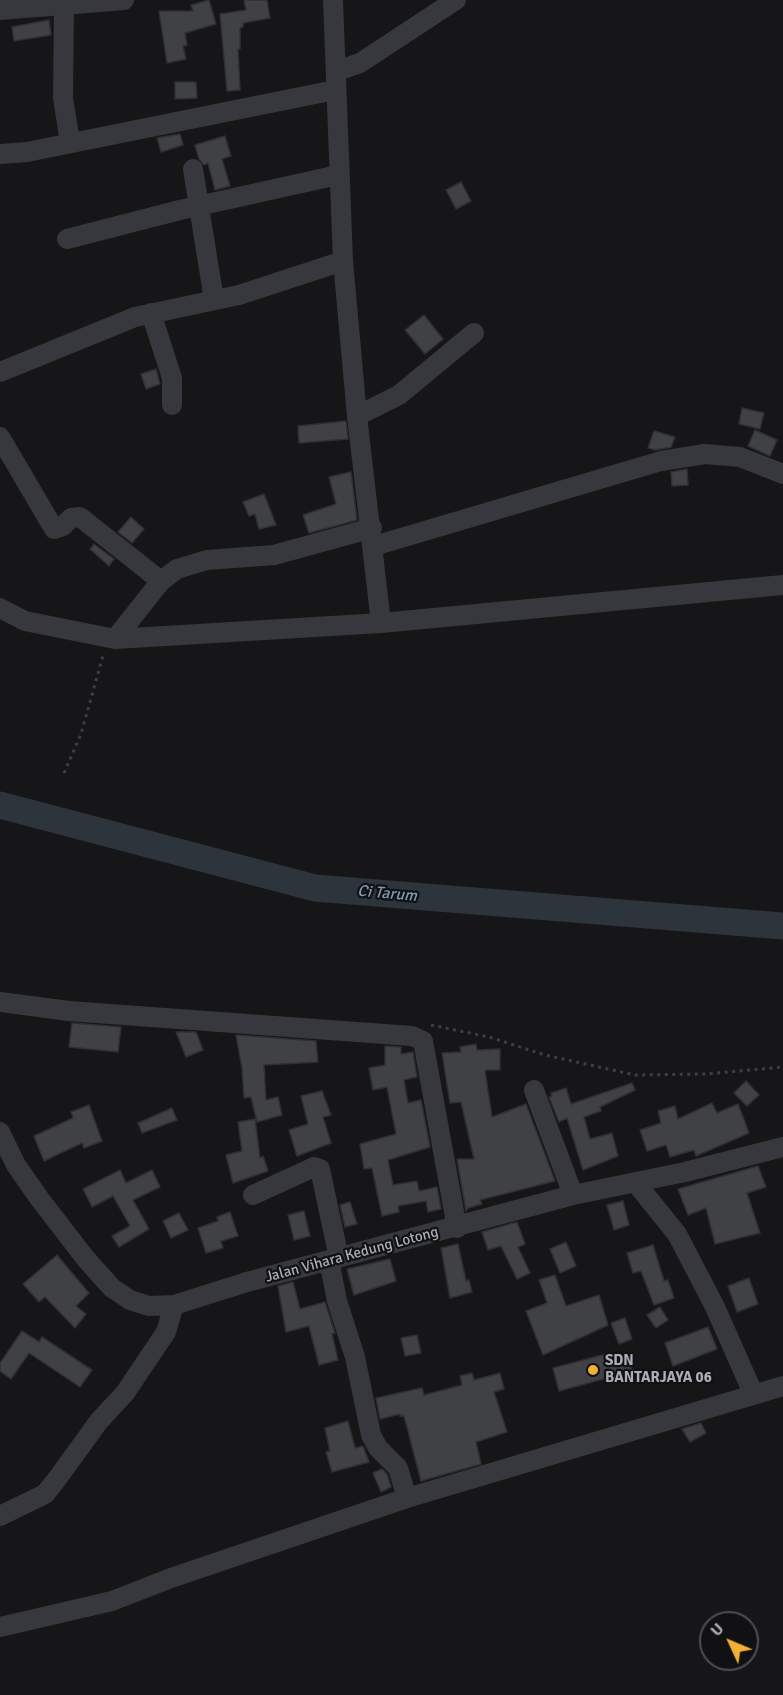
<!DOCTYPE html>
<html>
<head>
<meta charset="utf-8">
<style>
	body { margin:0 }
	#map { position:relative; width:783px; height:1695px; overflow:hidden; background:#161618; font-family:Signika,sans-serif }
	canvas { display:block }
	.north { position:absolute; left:699px; top:1611px; width:60px; height:60px; box-sizing:border-box; background:#111113; border:2px solid #4d4f55; border-radius:50%; rotate:314deg; font-size:16px; font-weight:700; line-height:24px; text-align:center; color:#a8adb8 }
	.north::after { content:''; display:block; margin:auto; width:21px; height:27px; background:#f2b134; clip-path:polygon(50% 0,100% 100%,50% 72%,0 100%) }
</style>
</head>
<body>
<div id="map">
<canvas width="783" height="1695"></canvas>
<div class="north">U</div>
</div>
<script>
const g = document.querySelector('canvas').getContext('2d');
g.lineJoin = 'round';
const shape = rows => new Path2D(rows.map(r => 'M' + r).join(''));
function strokePath(path, color, width, dash) { g.strokeStyle = color; g.lineWidth = width; g.lineCap = dash ? 'butt' : 'round'; g.setLineDash(dash || []); g.stroke(path); }
function fillPath(path, color) { g.fillStyle = color; g.fill(path, 'evenodd'); }
function label(font, color, halo, rows, align = 'center') {
  g.font = font + ' Signika,sans-serif'; g.lineWidth = 4.5; g.setLineDash([]); g.textBaseline = 'middle'; g.strokeStyle = halo; g.fillStyle = color; for (const [text, x, y, turn = 0] of rows) {
    g.save(); g.translate(x, y); g.rotate((+turn || 0) * Math.PI / 180); g.textAlign = isNaN(turn) ? turn : align; if (halo) g.strokeText(text, 0, 0); g.fillText(text, 0, 0); g.restore();
  }
}
strokePath(shape([
	[0,805,315,888,783,926]
]), '#2c353c', 27);
const building = shape([
	[209,0,216,24,185,33,187,45,183,46,186,59,167,63,159,11,193,11,191,5,209,0],
	[244,0,267,0,270,18,243,23,243,27,240,28,240,49,238,49,240,90,227,91,220,14,246,10,244,0],
	[49,20,51,35,14,41,12,27,49,20],
	[175,82,196,82,197,98,175,99,175,82],
	[180,134,183,145,161,152,157,138,180,134],
	[225,136,231,156,222,159,230,186,215,190,208,163,204,165,199,159,195,145,225,136],
	[461,182,471,201,456,209,446,190,461,182],
	[424,315,443,339,425,354,405,330,424,315],
	[156,369,160,384,146,389,141,374,156,369],
	[742,408,764,413,760,429,739,424,742,408],
	[346,421,348,439,299,443,298,426,346,421],
	[755,430,777,440,770,456,748,446,755,430],
	[654,431,675,437,671,447,655,450,648,448,654,431],
	[687,469,688,485,672,486,671,472,687,469],
	[351,472,357,520,309,533,303,515,336,504,329,477,351,472],
	[264,494,276,525,259,529,255,514,249,516,243,502,264,494],
	[131,517,144,529,132,543,118,532,131,517],
	[94,544,114,559,109,566,90,549,94,544],
	[72,1023,121,1027,118,1052,69,1047,72,1023],
	[176,1032,196,1032,203,1050,186,1057,176,1032],
	[236,1035,316,1041,318,1062,264,1065,266,1100,278,1097,282,1115,257,1122,251,1097,244,1098,242,1068,236,1035],
	[476,1044,477,1050,500,1049,500,1070,485,1070,492,1117,526,1104,555,1181,480,1200,482,1204,468,1208,466,1211,457,1159,474,1159,461,1102,450,1103,442,1053,461,1052,460,1047,476,1044],
	[385,1046,401,1047,401,1054,413,1052,417,1077,404,1080,408,1103,421,1100,430,1147,388,1160,393,1185,417,1181,419,1191,437,1187,441,1209,428,1212,426,1201,398,1206,399,1212,382,1216,372,1168,364,1169,360,1144,396,1134,387,1087,373,1090,369,1068,385,1065,385,1046],
	[746,1081,759,1095,747,1106,734,1093,746,1081],
	[632,1083,635,1090,600,1107,601,1111,584,1117,590,1139,612,1133,618,1156,583,1170,567,1118,559,1122,549,1097,552,1096,551,1093,566,1088,571,1104,632,1083],
	[322,1091,331,1115,323,1117,331,1143,297,1156,289,1130,308,1124,301,1096,322,1091],
	[712,1103,717,1113,738,1104,749,1133,696,1156,694,1150,670,1157,666,1145,647,1151,640,1130,661,1123,658,1111,675,1106,678,1119,712,1103],
	[89,1105,102,1141,84,1148,82,1143,44,1161,34,1136,73,1118,71,1112,89,1105],
	[172,1108,177,1120,142,1133,138,1123,172,1108],
	[255,1119,260,1158,263,1156,268,1171,233,1183,226,1155,242,1151,238,1122,255,1119],
	[758,1166,766,1187,747,1193,760,1233,715,1244,706,1208,688,1215,678,1189,758,1166],
	[120,1170,126,1183,152,1170,160,1187,133,1200,149,1229,119,1247,112,1236,130,1226,113,1196,92,1207,83,1189,120,1170],
	[623,1201,629,1225,614,1230,607,1205,623,1201],
	[350,1202,357,1224,345,1227,340,1205,350,1202],
	[304,1211,310,1236,294,1240,288,1215,304,1211],
	[230,1212,238,1236,221,1241,223,1248,206,1253,198,1228,218,1221,217,1217,230,1212],
	[179,1213,188,1230,171,1238,163,1221,179,1213],
	[517,1222,525,1244,518,1247,530,1273,517,1279,501,1246,488,1250,482,1232,517,1222],
	[566,1242,576,1266,560,1273,550,1249,566,1242],
	[458,1244,466,1281,469,1280,472,1292,450,1298,441,1248,458,1244],
	[653,1245,664,1281,668,1280,674,1298,654,1305,641,1271,633,1273,627,1253,653,1245],
	[57,1255,89,1293,76,1306,86,1314,75,1328,45,1297,39,1302,23,1284,57,1255],
	[390,1259,396,1281,354,1295,347,1269,390,1259],
	[555,1275,566,1306,599,1295,608,1325,543,1355,526,1311,547,1303,539,1280,555,1275],
	[749,1278,758,1304,737,1312,728,1286,749,1278],
	[293,1282,300,1309,325,1302,335,1333,332,1334,338,1360,319,1365,309,1326,286,1332,278,1286,293,1282],
	[660,1307,668,1320,656,1328,647,1315,660,1307],
	[625,1318,632,1339,619,1344,611,1323,625,1318],
	[708,1327,717,1349,673,1366,665,1343,708,1327],
	[22,1331,39,1342,42,1337,92,1370,80,1387,29,1353,11,1379,0,1371,0,1363,22,1331],
	[417,1335,421,1353,405,1356,401,1338,417,1335],
	[606,1354,611,1364,629,1357,633,1371,559,1391,553,1368,606,1354],
	[472,1373,474,1380,500,1373,504,1389,494,1392,507,1432,476,1442,481,1464,421,1481,404,1416,400,1416,400,1414,380,1419,376,1398,422,1388,424,1395,462,1385,460,1376,472,1373],
	[348,1421,355,1448,363,1446,369,1462,332,1472,326,1452,330,1451,325,1428,348,1421],
	[701,1423,706,1433,690,1442,682,1429,701,1423],
	[382,1469,387,1474,391,1487,381,1492,373,1473,382,1469]
]);
fillPath(building, '#404145');
strokePath(building, '#303034', 1.5);
strokePath(shape([
	[64,773,81,734,104,652],
	[431,1025,489,1037,545,1055,635,1075,706,1074,783,1067]
]), '#3d3f44', 3, [3, 4.5]);
strokePath(shape([
	[333,0,343,261,357,416,381,623],
	[64,5,63,98,70,142],
	[0,10,124,0],
	[337,71,360,63,456,0],
	[0,154,27,152,335,90],
	[193,169,214,300],
	[67,239,180,210,338,175],
	[151,313,172,378,172,405],
	[0,372,135,317,239,295,343,261],
	[357,416,399,395,474,333],
	[0,437,54,529,63,526,71,518,80,517,161,581],
	[374,546,661,461,705,454,740,457,783,474],
	[0,608,25,621,115,639,381,623,783,585],
	[115,639,161,581,177,569,207,560,274,555,372,528],
	[0,1002,69,1011,412,1036,423,1041,457,1228],
	[534,1090,573,1195],
	[0,1132,16,1165,39,1198,86,1259,112,1288,130,1300,149,1306,174,1305,247,1282,573,1195,685,1172,783,1147],
	[635,1182,677,1234,715,1307,753,1393],
	[253,1195,314,1167,320,1169,339,1258],
	[329,1260,337,1301,355,1357,371,1435,378,1448,398,1468,407,1498],
	[0,1516,45,1494,57,1479,99,1421,125,1393,166,1332,174,1305],
	[0,1627,112,1601,171,1578,407,1498,783,1386]
]), '#37383d', 20);
for (const [x, y, r, color] of [
	[593,1370,6,"#f2b134"]
]) { const dot = new Path2D(); dot.arc(x, y, r, 0, 2 * Math.PI); g.fillStyle = color; g.fill(dot); strokePath(dot, '#111113', 2); }
label('15px', '#a8adb8', '#111113', [
	["Jalan Vihara Kedung Lotong",352,1255,-15]
]);
label('bold 15px', '#a8adb8', '#111113', [
	["SDN",605,1361],
	["BANTARJAYA 06",605,1378]
], 'left');
label('italic 16px', '#7f9bb3', '#111113', [
	["Ci Tarum",387,894,5]
]);
</script>
</body>
</html>
